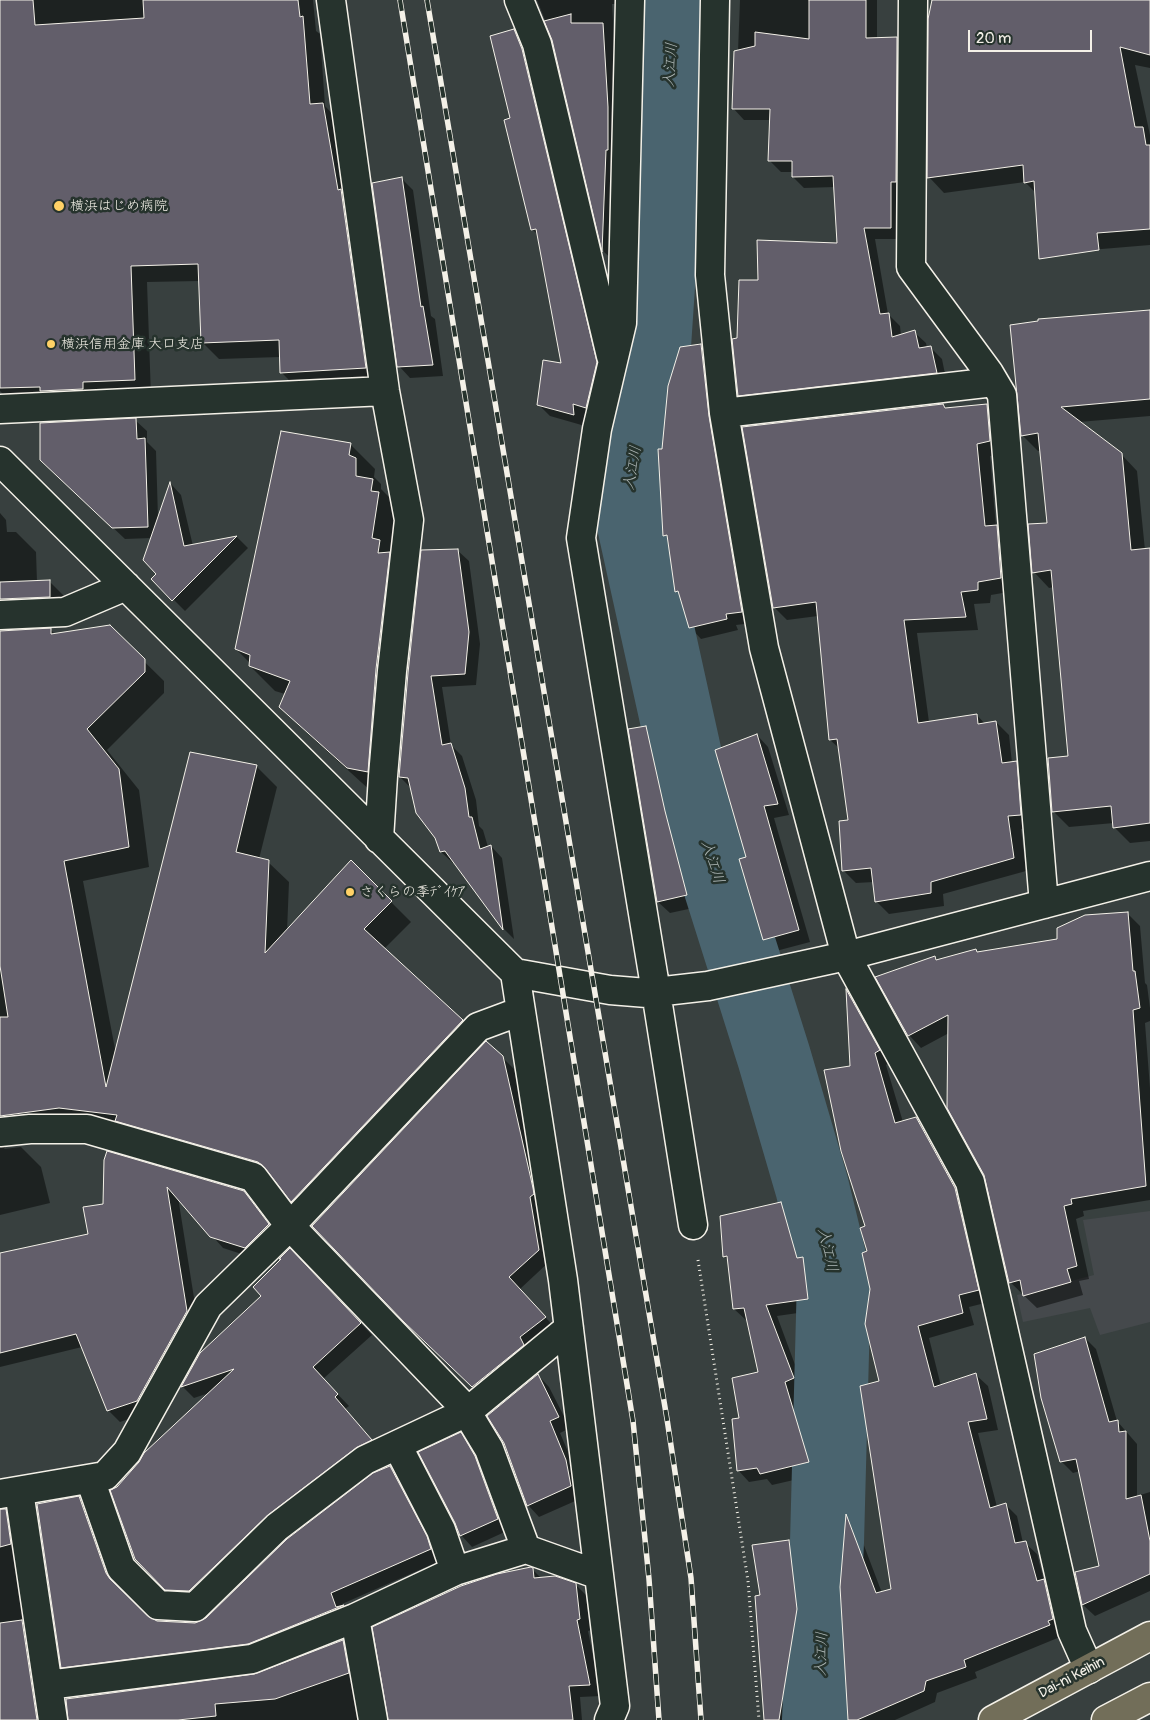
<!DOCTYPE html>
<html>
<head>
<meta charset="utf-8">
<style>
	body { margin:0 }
	#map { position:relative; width:1150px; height:1720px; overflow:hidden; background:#38403f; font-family:Pangolin,sans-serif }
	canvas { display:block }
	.scale { position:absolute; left:968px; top:30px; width:124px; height:22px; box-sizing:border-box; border:2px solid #f4f1e8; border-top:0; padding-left:6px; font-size:15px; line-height:18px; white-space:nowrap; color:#f4f1e8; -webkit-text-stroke:4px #26332d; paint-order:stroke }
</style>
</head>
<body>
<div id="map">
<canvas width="1150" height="1720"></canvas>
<div class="scale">20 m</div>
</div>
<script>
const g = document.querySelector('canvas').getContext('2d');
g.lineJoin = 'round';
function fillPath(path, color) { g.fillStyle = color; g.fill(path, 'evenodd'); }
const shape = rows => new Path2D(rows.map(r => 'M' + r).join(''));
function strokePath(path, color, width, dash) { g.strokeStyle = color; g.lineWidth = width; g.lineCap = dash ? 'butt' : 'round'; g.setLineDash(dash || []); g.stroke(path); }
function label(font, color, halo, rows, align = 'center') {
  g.font = font + ' Pangolin,"Klee One",sans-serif'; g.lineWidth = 5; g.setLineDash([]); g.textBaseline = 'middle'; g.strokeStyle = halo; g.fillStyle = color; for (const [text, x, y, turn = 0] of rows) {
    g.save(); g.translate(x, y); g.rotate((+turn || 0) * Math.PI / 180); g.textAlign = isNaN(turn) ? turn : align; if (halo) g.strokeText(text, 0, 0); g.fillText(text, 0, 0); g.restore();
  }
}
fillPath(shape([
	[1150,1211,1150,1322,1100,1335,1090,1308,1023,1322,1017,1295,1094,1275,1083,1220]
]), '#45494c');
fillPath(shape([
	[0,0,313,0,316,31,320,34,325,106,339,121,382,385,298,389,281,372,280,357,219,359,202,342,200,281,147,282,151,396,14,405,0,391],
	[537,0,624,0,624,4,612,4,619,119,614,261,604,252,553,40],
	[740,0,877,0,877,39,897,39,908,50,902,239,875,239,888,314,900,326,901,336,914,332,926,343,927,348,930,347,942,359,947,384,751,407,739,395,739,339,759,282,838,244,835,187,804,188,793,177,793,172,781,172,769,160,771,120,744,120,733,108,738,51],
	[934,0,1150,0,1150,68,1135,65,1150,135,1150,245,1054,253,1036,193,1025,182,944,193,929,177],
	[514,30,525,42,608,374,597,419,584,415,585,426,550,416,538,404,562,364,539,236,533,230,506,121,511,119],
	[401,178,413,190,431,316,435,319,443,376,410,378,399,366],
	[1150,311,1150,416,1079,422,1121,454,1137,471,1145,550,1150,550,1150,841,1130,843,1114,827,1114,823,1069,827,1053,811,1070,757,1054,587,1049,588,1034,572,1048,524,1041,451,1038,451,1022,435],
	[701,345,712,356,753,623,736,625,738,630,701,639,690,627,681,597,676,591,669,540,664,535,663,450],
	[943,405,948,409,987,405,1000,418,1003,454,990,456,996,527,1010,540,1014,591,991,595,990,603,974,604,978,630,917,633,929,722,977,715,985,724,996,722,1009,735,1012,763,1016,762,1029,776,1033,828,1021,829,1026,871,943,894,944,906,889,914,876,901,874,882,856,883,843,870,850,821,840,749,830,740,818,616,787,620,774,607],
	[135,420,147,431,147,442,156,451,158,518,171,484,181,495,193,546,237,537,248,548,185,611,153,579,157,574,152,538,125,539,53,471],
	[350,444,375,469,374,477,381,484,381,489,397,505,373,793,305,731,280,706,285,694,275,691,250,666,250,663,236,649],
	[0,513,6,520,7,532,16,532,36,552,37,582,49,581,70,602,6,628,5,632,51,630,56,635,109,627,164,681,164,693,107,750,139,790,149,867,83,881,116,1054,191,754,257,767,277,787,259,859,268,862,289,882,287,932,351,862,411,922,384,949,483,1041,312,1221,292,1201,278,1182,137,1141,11,1140,4,1149,21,1147,41,1167,50,1203,0,1215],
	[457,550,469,561,480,644,476,685,442,687,451,745,462,756,476,800,479,826,483,830,488,847,491,846,502,858,514,939,504,929,455,863,453,863,441,852,411,788,400,777],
	[646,727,658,739,676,824,698,907,670,913,658,902],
	[757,735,768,747,789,815,774,818,810,942,776,951,764,940,747,857],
	[1127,913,1140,926,1145,983,1147,985,1150,1008,1150,1021,1145,1023,1150,1088,1150,1200,1083,1211,1084,1216,1076,1219,1089,1279,1079,1281,1083,1295,1037,1308,1010,1282,986,1178,949,1033,921,1048,909,1035,935,957,939,961,976,950,979,953,1059,940],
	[848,992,857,1002,890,1062,886,1065,903,1122,916,1118,928,1130,966,1200,989,1302,969,1307,974,1325,929,1338,941,1386,976,1375,988,1386,998,1430,978,1433,997,1507,1005,1504,1017,1516,1023,1543,1025,1543,1037,1554,1044,1581,1055,1592,1060,1637,975,1672,977,1678,937,1693,935,1702,895,1720,850,1720,847,1517,857,1527,882,1593,893,1590,881,1382,851,1067],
	[502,1057,514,1069,544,1205,550,1261,520,1289,556,1329,484,1398,416,1333],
	[105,1160,243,1192,255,1204,280,1236,257,1259,223,1248,178,1197,198,1323,149,1412,120,1422,108,1410,82,1347,0,1367,0,1270,89,1235,105,1205],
	[781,1203,792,1215,805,1261,814,1270,819,1310,777,1316,804,1389,796,1393,820,1474,772,1485,767,1479,749,1482,738,1470,740,1420,759,1373,748,1320,746,1320,734,1309,729,1261,725,1257,721,1217],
	[281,1259,301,1261,372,1335,323,1379,349,1406,345,1409,382,1452,201,1602,178,1601,136,1559,117,1488,212,1392,194,1398,183,1387,201,1353,263,1296,282,1260],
	[1085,1338,1096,1349,1117,1421,1137,1444,1137,1496,1150,1492,1150,1591,1095,1616,1083,1605,1076,1573,1101,1567,1080,1471,1073,1473,1061,1461],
	[538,1375,549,1387,570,1428,560,1433,577,1473,582,1498,539,1517,528,1505],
	[460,1434,472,1445,486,1469,509,1530,472,1547,461,1535,456,1522],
	[390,1467,401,1478,442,1560,342,1604,343,1607,354,1617,260,1655,74,1679,62,1667,79,1498,91,1509,117,1586,121,1592,147,1617,157,1622,195,1624,207,1619],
	[6,1511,17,1522,46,1720,0,1720,0,1512],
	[788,1541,800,1553,808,1621,792,1720,765,1720,761,1596],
	[532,1569,542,1579,575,1584,587,1596,591,1630,588,1631,601,1696,580,1697,582,1720,389,1720],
	[343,1641,354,1652,366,1720,69,1720,255,1676]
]), '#0007');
strokePath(shape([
	[675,0,675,31,652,376,627,493,699,819,774,1057,812,1187,834,1278,827,1542,819,1720]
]), '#4a646f', 74);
const building = shape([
	[0,0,33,0,35,25,144,18,143,0,298,0,300,17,303,16,310,104,323,103,338,190,341,189,366,368,280,373,279,340,201,343,198,264,131,266,135,380,83,382,83,389,40,391,40,387,0,388,0,0],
	[809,0,866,0,866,38,897,37,896,182,891,182,891,228,864,228,880,314,889,313,892,337,915,330,919,348,931,346,937,373,738,396,732,339,737,338,739,280,758,280,757,240,837,243,833,176,792,177,792,161,768,161,770,109,732,109,734,51,755,46,755,32,809,39,809,0],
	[932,0,1150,0,1150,55,1120,47,1135,127,1143,127,1146,145,1150,145,1150,229,1097,233,1099,250,1039,259,1034,181,1024,183,1023,165,927,178,928,19,932,0],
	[571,14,571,23,603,23,608,107,608,150,606,150,602,252,552,40,544,21,571,14],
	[514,29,522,49,597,362,586,408,573,404,574,415,537,405,543,360,561,363,536,229,531,230,504,120,510,118,490,36,514,29],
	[402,177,421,307,423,306,433,365,397,367,372,183,402,177],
	[1150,310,1150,399,1061,407,1122,453,1131,550,1150,548,1150,823,1113,828,1111,806,1052,812,1048,758,1068,756,1051,570,1032,573,1028,524,1047,523,1038,433,1021,436,1010,325,1038,321,1038,319,1150,310],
	[701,344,709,416,742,612,726,614,727,619,689,628,678,591,675,592,667,535,663,536,658,449,662,449,668,386,680,347,701,344],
	[943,404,945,408,987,404,990,441,977,444,985,526,997,525,1001,578,978,582,978,590,961,592,966,617,904,620,918,723,977,714,978,724,996,721,1002,763,1017,761,1021,815,1008,816,1014,858,931,882,931,893,875,902,871,868,842,871,839,821,848,820,837,739,829,740,816,602,773,608,742,427,943,404],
	[136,418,137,439,145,438,148,527,112,528,40,460,40,423,136,418],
	[281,431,351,443,349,455,356,458,356,476,373,479,371,491,379,492,372,538,380,540,378,553,390,552,376,669,368,772,347,768,279,707,290,681,249,666,250,655,235,649,281,431],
	[170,482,184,546,237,536,172,601,151,579,156,574,143,560,170,482],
	[458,549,469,632,465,674,431,676,442,745,451,743,465,788,469,817,472,817,480,849,491,845,503,930,445,851,440,852,435,838,416,813,408,778,399,777,408,673,421,550,458,549],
	[50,580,50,597,0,599,0,582,50,580],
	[110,625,145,659,145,672,87,729,119,769,129,847,64,861,106,1087,190,752,257,765,236,852,269,860,265,953,351,860,392,901,364,929,463,1020,291,1202,265,1168,258,1162,115,1121,117,1115,59,1108,0,1116,0,1017,8,1017,0,966,0,631,51,628,51,634,110,625],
	[646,726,665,811,687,895,657,902,628,729,646,726],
	[757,734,778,804,764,806,799,930,763,940,739,859,746,857,715,750,757,734],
	[1128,912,1133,971,1135,971,1140,1008,1133,1010,1146,1186,1071,1199,1072,1204,1064,1206,1077,1266,1067,1269,1071,1282,1023,1296,1020,1280,1009,1283,984,1175,947,1108,948,1015,908,1036,875,977,935,956,936,960,976,949,977,952,1057,939,1057,928,1085,915,1128,912],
	[846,989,880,1050,875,1053,895,1123,916,1117,955,1188,979,1290,959,1295,963,1313,918,1326,934,1387,976,1373,987,1419,968,1422,990,1508,1006,1503,1015,1543,1026,1541,1037,1581,1044,1579,1053,1619,1048,1621,1050,1625,964,1660,966,1667,926,1681,924,1691,857,1720,848,1720,840,1587,846,1514,876,1593,891,1589,860,1386,879,1381,865,1324,870,1289,862,1253,867,1251,860,1228,865,1226,841,1151,824,1070,850,1066,846,989],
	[486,1041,503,1056,533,1188,534,1194,530,1197,539,1250,509,1277,546,1317,520,1337,524,1345,472,1387,404,1322,312,1226,486,1041],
	[107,1151,244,1191,269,1224,245,1248,210,1237,167,1187,187,1311,137,1401,107,1411,76,1334,0,1353,0,1253,88,1234,83,1207,103,1204,104,1160,107,1151],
	[781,1202,797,1258,803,1257,808,1299,766,1305,794,1378,785,1382,809,1462,760,1474,757,1468,737,1471,732,1419,739,1418,732,1378,758,1372,744,1308,733,1309,727,1256,723,1257,720,1216,781,1202],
	[290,1248,361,1323,313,1367,338,1394,335,1397,372,1440,356,1448,268,1515,189,1591,165,1590,135,1559,110,1490,117,1487,139,1462,144,1453,234,1369,181,1387,200,1353,261,1296,253,1287,281,1259,279,1259,290,1248],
	[1085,1337,1109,1422,1118,1420,1119,1432,1126,1431,1126,1499,1141,1495,1150,1541,1150,1574,1082,1605,1075,1572,1099,1566,1076,1459,1060,1462,1041,1398,1034,1354,1085,1337],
	[538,1374,559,1417,550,1421,566,1460,571,1486,527,1506,504,1443,487,1416,538,1374],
	[461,1432,475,1456,498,1519,460,1536,455,1523,418,1452,461,1432],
	[390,1466,427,1536,431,1549,331,1593,336,1607,344,1605,248,1644,61,1668,37,1504,79,1496,106,1573,110,1579,148,1616,157,1621,195,1623,206,1618,287,1539,373,1473,390,1466],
	[0,1509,6,1509,11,1544,0,1547,0,1509],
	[789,1540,797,1609,779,1720,764,1720,755,1596,760,1595,752,1545,789,1540],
	[531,1567,533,1568,534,1578,555,1576,576,1583,580,1619,577,1620,590,1685,569,1686,573,1720,388,1720,372,1627,461,1586,497,1574,531,1567],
	[22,1620,37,1720,0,1720,0,1623,22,1620],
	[343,1640,349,1673,275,1699,215,1704,216,1716,178,1720,68,1720,66,1699,254,1674,343,1640]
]);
fillPath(building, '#625e6a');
strokePath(building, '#f4f1e8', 1);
const minor = shape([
	[331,0,385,391,409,520,392,671,383,776,379,839],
	[519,0,537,44,611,356],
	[630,0,622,323,597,429,581,538,656,992,693,1225],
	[715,0,710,275,724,413,764,648,846,956,970,1182,1072,1631,1089,1669],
	[913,0,911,267,989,373,1002,395,1044,904],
	[0,409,385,391],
	[724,413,994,382],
	[0,461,515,973,610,990,647,993,708,986,846,956,1150,876],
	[0,615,65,612,126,586],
	[515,973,563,1280,615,1706,609,1720],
	[0,1132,30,1129,87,1129,253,1177,290,1226,463,1406,489,1449,526,1549,599,1575],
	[397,1445,441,1530,455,1571],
	[90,1479,121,1568,158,1605,195,1607,277,1527,365,1460,467,1412,569,1328],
	[19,1491,53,1720],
	[0,1494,105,1476,127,1452,208,1306,290,1226,478,1027,521,1011],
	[355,1618,373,1720],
	[48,1685,252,1659,355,1618,455,1571,526,1549]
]);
const highway = shape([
	[993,1720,1150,1636],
	[1106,1720,1150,1697]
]);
strokePath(minor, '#f4f1e8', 31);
strokePath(highway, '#f4f1e8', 31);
strokePath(shape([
	[698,1260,748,1581,759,1720]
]), '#f4f1e8', 3, [1, 4]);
strokePath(minor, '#26332d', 28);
strokePath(highway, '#726e59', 28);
const rail = shape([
	[400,0,633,1421,649,1579,659,1720],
	[427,0,667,1419,691,1578,701,1720]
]);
strokePath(rail, '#f4f1e8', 5.5);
strokePath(rail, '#26332d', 4, [11]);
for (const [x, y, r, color] of [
	[59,206,6,"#ffd166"],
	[51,344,5,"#ffd166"],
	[350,892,5,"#ffd166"]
]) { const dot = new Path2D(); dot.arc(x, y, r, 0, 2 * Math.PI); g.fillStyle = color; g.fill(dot); strokePath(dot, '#26332d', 2); }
label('14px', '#f4f1e8', '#26332d', [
	["横浜はじめ病院",70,206],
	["横浜信用金庫 大口支店",61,344],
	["さくらの季ﾃﾞｲｹｱ",360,892]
], 'left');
label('14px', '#f4f1e8', '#26332d', [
	["Dai-ni Keihin",1072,1678,-28]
]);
label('italic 15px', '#b0b9b8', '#26332d', [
	["入江川",671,65,-86],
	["入江川",633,468,-80],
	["入江川",712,862,72],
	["入江川",827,1250,77],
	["入江川",822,1654,-88]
]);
</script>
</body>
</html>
